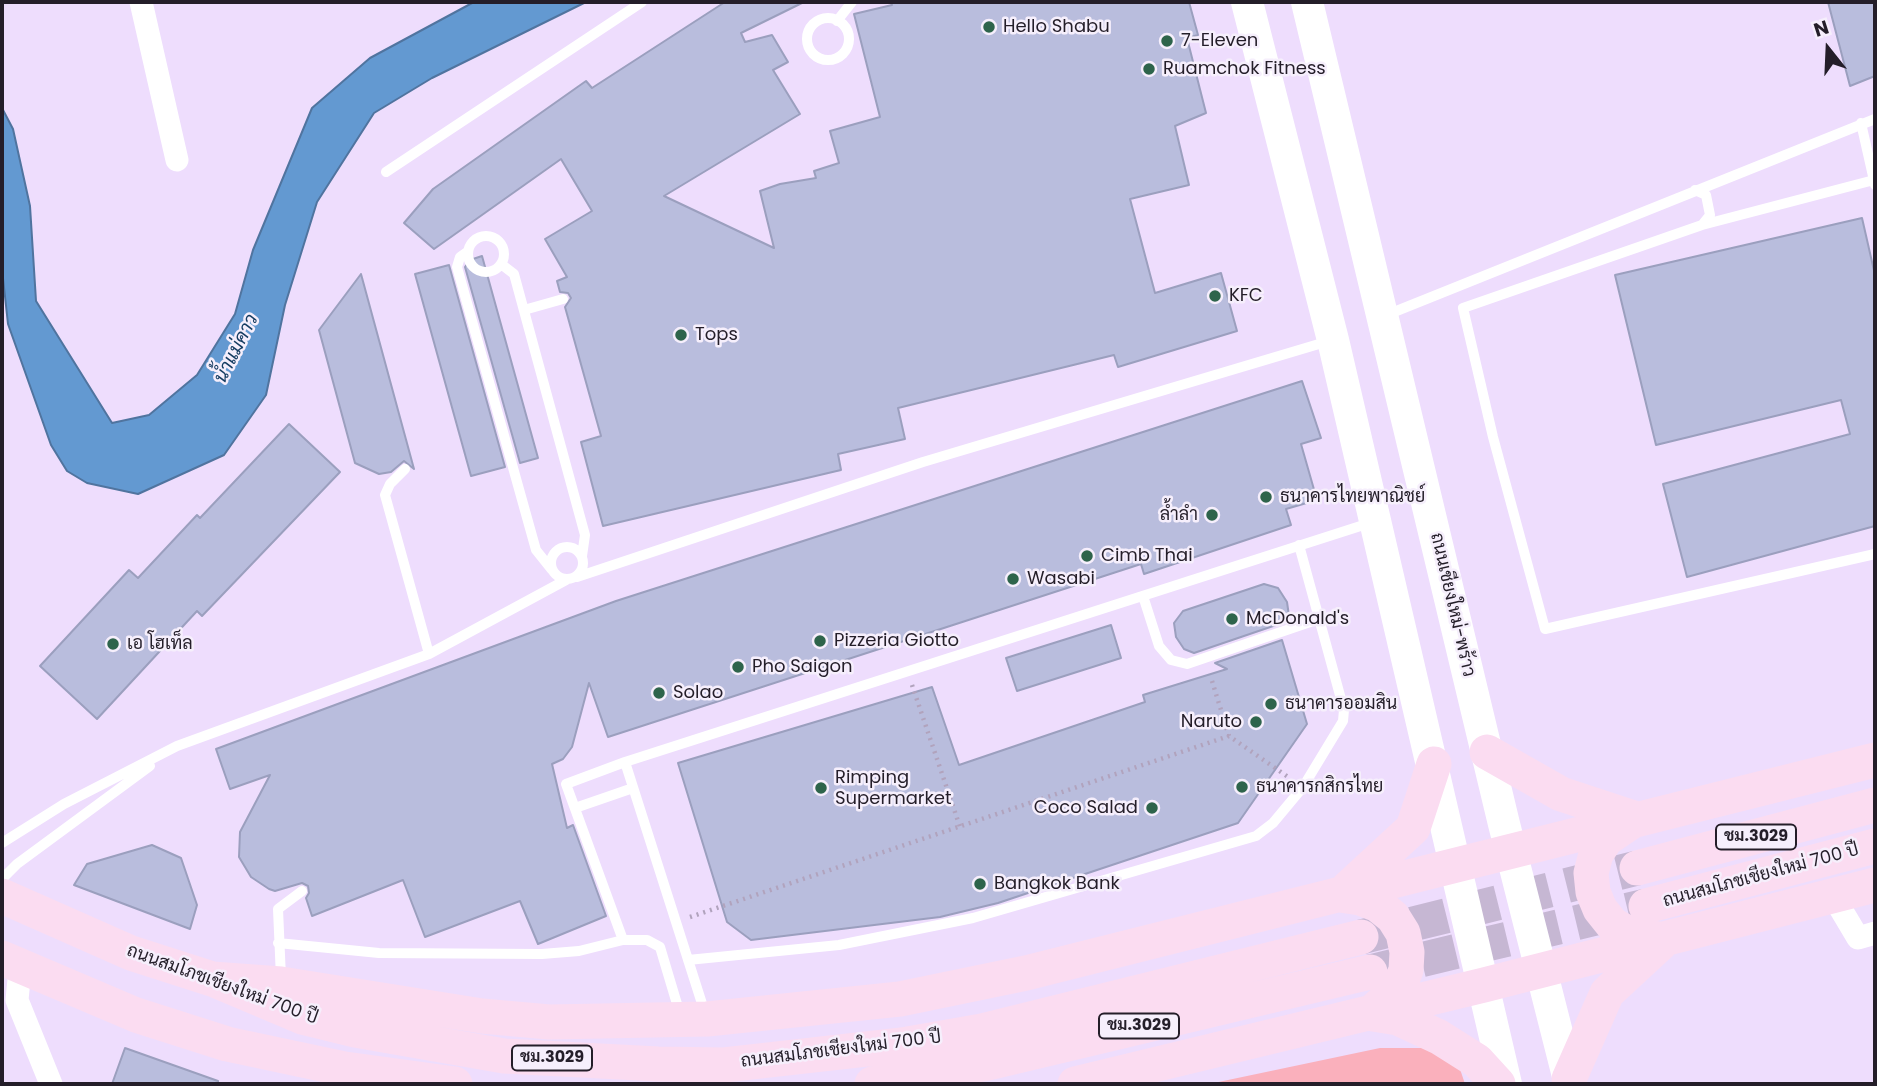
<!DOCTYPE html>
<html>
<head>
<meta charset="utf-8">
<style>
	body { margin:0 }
	#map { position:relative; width:1877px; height:1086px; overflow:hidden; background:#eeddfd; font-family:Poppins,sans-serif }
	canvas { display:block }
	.frame { position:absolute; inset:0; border:4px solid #241e29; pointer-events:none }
	.north { position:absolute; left:1793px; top:14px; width:70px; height:70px; -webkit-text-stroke:5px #f6effc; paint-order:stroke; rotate:342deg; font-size:19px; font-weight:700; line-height:28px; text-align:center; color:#241e29 }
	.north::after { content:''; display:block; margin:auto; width:24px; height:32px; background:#241e29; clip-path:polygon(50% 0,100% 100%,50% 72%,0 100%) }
</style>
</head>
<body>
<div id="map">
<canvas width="1877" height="1086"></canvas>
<div class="frame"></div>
<div class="north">N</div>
</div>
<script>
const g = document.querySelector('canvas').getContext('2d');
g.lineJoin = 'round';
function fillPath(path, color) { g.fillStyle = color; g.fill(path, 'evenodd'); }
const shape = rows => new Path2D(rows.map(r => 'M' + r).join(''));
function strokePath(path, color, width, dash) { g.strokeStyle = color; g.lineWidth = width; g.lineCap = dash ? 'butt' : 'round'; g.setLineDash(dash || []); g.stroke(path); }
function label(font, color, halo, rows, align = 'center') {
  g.font = font + ' Poppins,Sarabun,sans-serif'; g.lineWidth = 5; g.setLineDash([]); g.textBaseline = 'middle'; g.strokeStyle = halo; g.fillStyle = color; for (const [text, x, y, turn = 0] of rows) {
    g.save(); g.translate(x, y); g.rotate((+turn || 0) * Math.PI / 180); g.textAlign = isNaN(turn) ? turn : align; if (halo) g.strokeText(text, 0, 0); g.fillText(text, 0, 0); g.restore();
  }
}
fillPath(shape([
	[1380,1048,1427,1048,1459,1066,1465,1084,1209,1084]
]), '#fab0bc');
const water = shape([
	[474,2,586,2,432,78,374,113,317,202,285,305,266,395,224,455,138,494,87,483,67,471,51,445,8,324,2,269,2,108,13,129,30,206,36,301,112,423,149,415,197,375,235,314,253,250,312,108,370,58,474,2]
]);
fillPath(water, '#6399d1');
strokePath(water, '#50749f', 2);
const building = shape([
	[725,2,804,2,741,33,745,42,772,35,788,62,773,70,800,114,664,196,774,248,760,191,780,184,816,178,814,171,839,163,830,131,880,117,854,14,892,5,891,2,1189,2,1198,35,1187,38,1206,113,1175,126,1189,185,1130,199,1155,293,1221,273,1237,331,1118,367,1114,355,898,408,905,439,838,454,841,470,603,526,581,442,601,436,565,307,571,298,568,293,560,292,557,281,567,277,545,239,592,211,561,159,434,249,404,223,433,189,586,81,592,88,725,2],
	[1828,2,1875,2,1875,76,1850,86,1828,2],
	[1862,218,1875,275,1875,526,1687,577,1663,484,1850,434,1841,400,1656,445,1615,275,1862,218],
	[482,256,538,458,520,463,465,267,470,260,482,256],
	[449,265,505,467,471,476,415,274,449,265],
	[361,274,414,469,404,461,391,472,379,474,355,463,319,330,361,274],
	[1302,381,1321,438,1301,444,1317,500,1286,509,1291,525,1144,574,1141,564,608,737,589,683,572,747,563,759,552,764,567,828,573,825,606,916,538,944,520,901,425,937,403,880,312,916,306,898,309,893,308,886,302,883,275,891,269,889,251,877,239,857,240,832,270,775,230,789,216,749,616,601,1302,381],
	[289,424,340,472,202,616,197,611,97,719,40,666,129,570,138,578,197,515,200,518,289,424],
	[1264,584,1278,588,1287,602,1289,616,1285,622,1194,653,1184,649,1176,637,1174,623,1183,611,1264,584],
	[1111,625,1121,658,1017,691,1006,658,1111,625],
	[1282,640,1307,724,1238,823,998,903,940,917,751,940,727,922,678,763,932,687,959,765,1145,702,1143,695,1227,669,1215,663,1282,640],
	[152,845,181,858,197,905,190,929,74,885,87,864,152,845],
	[125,1048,218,1081,218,1084,112,1084,125,1048]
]);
fillPath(building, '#b9bddd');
strokePath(building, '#9b9fbe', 2);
strokePath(shape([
	[1361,937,1637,868],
	[1370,972,1646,906]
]), '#c6b7d3', 35, [35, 18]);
strokePath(shape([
	[1212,681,1229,736,1291,779],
	[912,685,960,827],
	[690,917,1229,736]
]), '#b1a3bd', 4.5, [2, 5]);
strokePath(shape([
	'807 39a21 21 0 1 1 42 0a21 21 0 1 1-42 0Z',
	[837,21,852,2],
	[1861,123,1875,185],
	[386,172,642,2],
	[1695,190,1706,195,1710,215,1702,225,1463,308,1493,437,1545,629,1875,554],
	[1702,225,1874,180],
	'468 254a18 18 0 1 1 36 0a18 18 0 1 1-36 0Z',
	[467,252,460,257,457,267,536,550,552,570],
	[501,264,514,274,585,535,582,556],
	[524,310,563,299],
	[1384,316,1875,119],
	[405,469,390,484,385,495,429,654],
	'551 563a16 16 0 1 1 32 0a16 16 0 1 1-32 0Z',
	[577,577,923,462,1329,341],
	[1143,596,1159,646,1171,660,1187,664,1319,619],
	[625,762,705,1013],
	[575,808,633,788],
	[2,843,64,804,177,746,429,654,566,580],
	[2,879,17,864,150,766],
	[623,940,566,784,625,762,1373,522],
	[278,943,379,953,542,954,579,951,623,940,647,940,660,947,680,1014],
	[688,960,839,945,973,918,1256,836,1273,823,1303,787,1343,721,1344,710,1299,545],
	[281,978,278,909,302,891]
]), '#fff', 10);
strokePath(shape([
	[141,2,177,160],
	[1833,896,1858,938,1875,933],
	[20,969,17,1000,51,1084]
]), '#fff', 23);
strokePath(shape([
	[1247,2,1333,340,1506,1084],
	[1307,2,1504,824,1570,1084]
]), '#fff', 32);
strokePath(shape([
	[1487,752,1561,794,1637,819],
	[1631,822,1606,839,1596,854,1591,873,1593,892,1600,909,1612,924,1629,934,1659,939],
	[1637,868,1875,805],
	[1348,888,1413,828,1434,764],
	[1340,895,1360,898,1378,905,1393,917,1403,933,1407,952,1406,970,1399,988,1371,1013],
	[2,896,131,953,212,979,302,1017,355,1030,504,1056,658,1064,724,1065,902,1045,982,1031,1361,937],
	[1646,906,1875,846],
	[2,958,136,1015,227,1044,345,1069,455,1084],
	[212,979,281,984,482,1016,549,1022,707,1019,900,999,1026,973,1875,760],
	[1373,1014,1398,1018,1439,1037,1477,1061,1498,1084],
	[1569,1079,1607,993,1661,943],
	[872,1084,988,1063,1370,972],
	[1075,1084,1484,985,1875,885]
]), '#fbdcf1', 35);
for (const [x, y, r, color] of [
	[989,27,7,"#2e644b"],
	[1167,41,7,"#2e644b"],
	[1149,69,7,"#2e644b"],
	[1215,296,7,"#2e644b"],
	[681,335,7,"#2e644b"],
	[1266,497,7,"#2e644b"],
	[1212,515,7,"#2e644b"],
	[1087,556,7,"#2e644b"],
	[1013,579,7,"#2e644b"],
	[1232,619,7,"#2e644b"],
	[820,641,7,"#2e644b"],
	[113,644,7,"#2e644b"],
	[738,667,7,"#2e644b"],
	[659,693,7,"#2e644b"],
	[1271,704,7,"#2e644b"],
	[1256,722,7,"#2e644b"],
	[1242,787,7,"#2e644b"],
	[821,788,7,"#2e644b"],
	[1152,808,7,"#2e644b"],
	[980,884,7,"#2e644b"]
]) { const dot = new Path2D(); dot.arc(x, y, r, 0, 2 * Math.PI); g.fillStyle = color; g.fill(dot); strokePath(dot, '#f6effc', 2.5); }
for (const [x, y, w] of [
	[1756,837,80],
	[1139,1026,80],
	[552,1058,80]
]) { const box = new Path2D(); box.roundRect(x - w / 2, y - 12.5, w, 25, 5); g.fillStyle = '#f6effc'; g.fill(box); strokePath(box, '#241e29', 2); }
label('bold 16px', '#241e29', null, [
	["ชม.3029",1756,837],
	["ชม.3029",1139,1026],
	["ชม.3029",552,1058]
]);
label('18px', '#241e29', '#f6effc', [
	["Hello Shabu",1003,27],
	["7-Eleven",1181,41],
	["Ruamchok Fitness",1163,69],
	["KFC",1229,296],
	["Tops",695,335],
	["ธนาคารไทยพาณิชย์",1280,497],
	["ล้ำลำ",1198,515,"right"],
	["Cimb Thai",1101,556],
	["Wasabi",1027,579],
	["McDonald's",1246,619],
	["Pizzeria Giotto",834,641],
	["เอ โฮเท็ล",127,644],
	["Pho Saigon",752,667],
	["Solao",673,693],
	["ธนาคารออมสิน",1285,704],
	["Naruto",1242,722,"right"],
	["Rimping",835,778],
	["Supermarket",835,799],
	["ธนาคารกสิกรไทย",1256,787],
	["Coco Salad",1138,808,"right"],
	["Bangkok Bank",994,884]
], 'left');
label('18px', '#241e29', '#f6effc', [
	["ถนนเชียงใหม่-พร้าว",1452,605,77],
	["ถนนสมโภชเชียงใหม่ 700 ปี",1761,876,-15],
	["ถนนสมโภชเชียงใหม่ 700 ปี",222,985,20],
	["ถนนสมโภชเชียงใหม่ 700 ปี",841,1050,-7]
]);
label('italic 19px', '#163d62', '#f6effc', [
	["น้ำแม่คาว",237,349,-63]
]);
</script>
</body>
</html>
